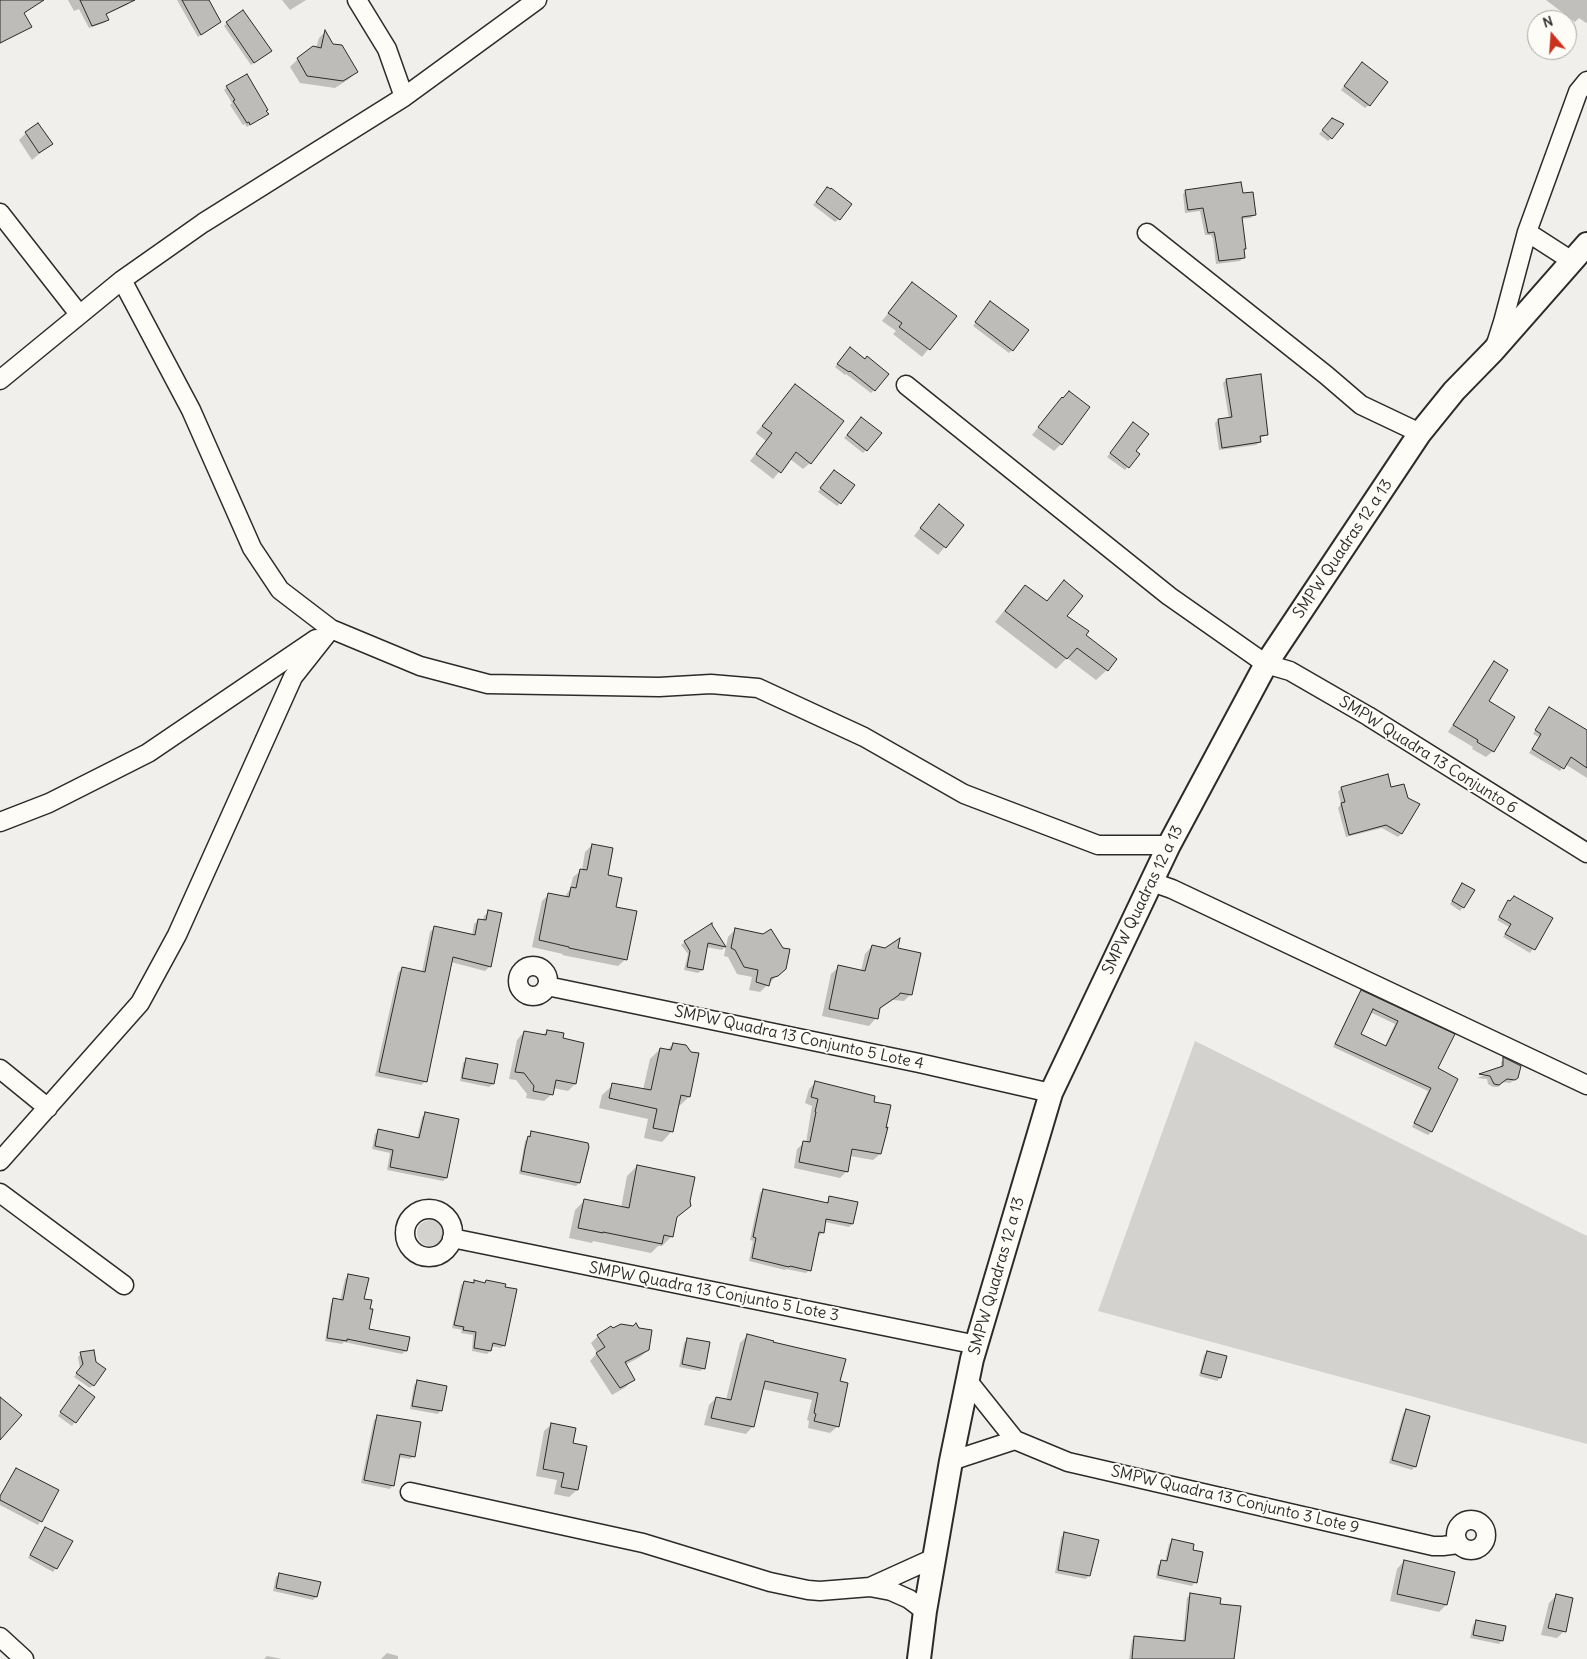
<!DOCTYPE html>
<html>
<head>
<meta charset="utf-8">
<style>
	body { margin:0 }
	#map { position:relative; width:1587px; height:1659px; overflow:hidden; background:#f0efeb; font-family:Delius,sans-serif }
	canvas { display:block }
	.north { position:absolute; left:1527px; top:10px; width:50px; height:50px; box-sizing:border-box; background:#fdfcf7; border:1px solid #a9a8a5; border-radius:50%; rotate:342deg; font-size:14px; font-weight:700; line-height:20px; text-align:center; color:#2b2b2b }
	.north::after { content:''; display:block; margin:auto; width:18px; height:22px; background:#c8321e; clip-path:polygon(50% 0,100% 100%,50% 72%,0 100%) }
</style>
</head>
<body>
<div id="map">
<canvas width="1587" height="1659"></canvas>
<div class="north">N</div>
</div>
<script>
const g = document.querySelector('canvas').getContext('2d');
g.lineJoin = 'round';
function fillPath(path, color) { g.fillStyle = color; g.fill(path, 'evenodd'); }
const shape = rows => new Path2D(rows.map(r => 'M' + r).join(''));
function strokePath(path, color, width, dash) { g.strokeStyle = color; g.lineWidth = width; g.lineCap = dash ? 'butt' : 'round'; g.setLineDash(dash || []); g.stroke(path); }
function label(font, color, halo, rows, align = 'center') {
  g.font = font + ' Delius,sans-serif'; g.lineWidth = 4; g.setLineDash([]); g.textBaseline = 'middle'; g.strokeStyle = halo; g.fillStyle = color; for (const [text, x, y, turn = 0] of rows) {
    g.save(); g.translate(x, y); g.rotate((+turn || 0) * Math.PI / 180); g.textAlign = isNaN(turn) ? turn : align; if (halo) g.strokeText(text, 0, 0); g.fillText(text, 0, 0); g.restore();
  }
}
fillPath(shape([
	[1195,1041,1587,1236,1587,1444,1098,1311],
	'417 1233a13 13 0 1 1 26 0a13 13 0 1 1-26 0Z'
]), '#d3d2cf');
fillPath(shape([
	[0,0,39,0,23,13,30,26,0,44],
	[68,0,130,0,131,1,127,5,105,15,108,20,104,23,89,28,79,9,74,11],
	[177,0,207,0,216,25,198,37],
	[282,0,306,0,290,10],
	[1546,0,1587,0,1587,22,1586,23,1579,18,1575,22],
	[227,23,267,54,251,65,224,26],
	[325,32,333,45,356,72,349,79,335,88,300,83,290,67,298,59,316,48,319,38],
	[1358,67,1369,105,1365,108,1341,90],
	[227,87,265,111,267,114,247,127,245,124,243,125,230,105,232,103,224,90],
	[1329,123,1331,138,1328,141,1319,134],
	[26,133,51,144,32,160,19,140],
	[1186,191,1255,215,1251,218,1241,219,1245,249,1243,251,1243,258,1240,261,1216,264,1213,239,1211,235,1205,235,1200,211,1185,213,1183,194],
	[824,192,839,219,835,222,813,205],
	[912,283,955,316,922,357,893,334,896,331,882,321],
	[987,306,1012,350,1009,353,973,326],
	[847,352,874,390,871,393,846,374,845,375,835,367],
	[1226,380,1266,434,1263,437,1259,438,1260,442,1256,445,1219,450,1215,423,1218,420,1229,419,1223,383],
	[795,385,810,463,803,469,790,459,773,479,750,461,766,441,756,433],
	[1062,398,1088,407,1061,444,1054,451,1032,435],
	[858,421,866,450,863,453,844,438],
	[1130,427,1135,451,1138,454,1125,470,1107,457],
	[831,475,840,503,837,506,818,492],
	[932,513,963,525,938,555,914,536],
	[1064,582,1065,616,1085,635,1107,670,1096,680,1067,658,1056,669,995,622,1015,597,1025,586,1046,602],
	[1494,663,1488,701,1493,751,1486,757,1472,749,1473,747,1448,732,1488,669],
	[1546,712,1587,731,1587,778,1565,764,1560,771,1529,753,1539,737,1533,734],
	[1341,788,1401,834,1398,837,1382,828,1346,837,1338,808,1341,804,1338,792],
	[592,845,607,876,615,908,626,959,618,966,562,955,563,954,532,947,542,901,549,894,564,898,570,889,573,877,582,870,585,852],
	[1459,888,1463,907,1460,911,1450,904],
	[1509,902,1552,918,1530,953,1503,937,1509,927,1497,920],
	[489,911,490,966,485,971,451,962,426,1081,421,1085,375,1076,398,973,402,969,422,972,430,932,434,928,472,936,474,924,479,920,483,921,484,916],
	[710,925,725,947,722,950,706,947,702,970,698,973,684,970,688,954,681,945],
	[736,929,785,968,760,992,749,990,752,977,737,974,728,957,724,956,728,937],
	[872,946,885,949,896,949,911,994,904,1001,893,1000,878,1010,876,1018,869,1026,822,1016,831,974,839,967,861,971,865,954],
	[1361,992,1453,1035,1436,1069,1457,1080,1431,1132,1428,1135,1412,1127,1428,1091,1333,1047,1358,995],
	[1370,1012,1395,1024,1385,1046,1359,1034],
	[547,1031,561,1039,575,1084,568,1091,553,1088,552,1094,544,1101,526,1098,527,1094,516,1080,509,1079,517,1040,524,1032,542,1036],
	[673,1044,689,1097,678,1107,672,1131,662,1142,644,1138,648,1119,599,1108,602,1095,613,1085,643,1090,650,1059,660,1049,667,1050],
	[467,1059,493,1084,489,1087,460,1081,463,1063],
	[1504,1059,1517,1077,1513,1081,1510,1083,1503,1082,1498,1087,1493,1087,1488,1084,1487,1079,1477,1078,1501,1069,1501,1062],
	[815,1083,873,1103,880,1154,873,1160,850,1156,847,1171,840,1178,794,1168,797,1149,804,1143,806,1143,812,1106,805,1103,809,1089],
	[425,1114,446,1178,443,1181,387,1170,390,1153,372,1149,375,1134,379,1131,417,1138,422,1117],
	[532,1133,579,1183,576,1186,519,1174,525,1141],
	[637,1166,688,1201,690,1206,675,1219,672,1236,662,1246,658,1246,651,1253,593,1241,592,1243,569,1238,575,1210,585,1200,621,1208,627,1176],
	[763,1190,826,1204,830,1198,852,1224,849,1227,825,1222,822,1233,819,1236,817,1235,809,1270,806,1273,786,1269,785,1270,749,1261,753,1241,750,1240,760,1193],
	[348,1275,363,1300,368,1330,408,1338,406,1351,402,1354,344,1342,342,1344,325,1341,331,1303,334,1300,340,1301,345,1279],
	[486,1281,504,1345,501,1348,491,1346,490,1351,487,1354,472,1351,473,1335,461,1333,462,1330,452,1328,461,1285,464,1282,484,1284],
	[598,1336,648,1350,640,1357,625,1365,633,1379,626,1387,612,1395,590,1361,597,1353,591,1343],
	[747,1336,839,1382,838,1426,830,1433,808,1428,809,1421,807,1420,812,1400,762,1389,753,1426,746,1434,704,1425,709,1405,716,1398,726,1400,740,1343],
	[687,1339,704,1368,700,1371,679,1367,684,1343],
	[1207,1352,1220,1378,1217,1381,1199,1376,1204,1355],
	[81,1354,93,1385,90,1388,74,1377,80,1368,78,1357],
	[417,1382,441,1410,438,1414,410,1409,414,1385],
	[76,1390,75,1422,72,1426,58,1416],
	[1406,1411,1415,1466,1412,1470,1389,1463,1403,1414],
	[377,1417,413,1456,410,1459,398,1457,393,1485,390,1489,361,1483,374,1420],
	[552,1424,571,1444,577,1490,569,1497,554,1494,557,1480,536,1476,544,1431],
	[16,1469,57,1491,38,1525,0,1505,0,1496],
	[45,1528,56,1568,53,1572,28,1558],
	[1065,1534,1089,1575,1086,1579,1055,1573,1061,1537],
	[1172,1541,1195,1582,1192,1586,1156,1578,1158,1565,1162,1562,1165,1562,1169,1544],
	[1404,1561,1446,1605,1439,1612,1390,1601,1397,1569],
	[279,1574,316,1597,313,1600,273,1591,276,1577],
	[1191,1594,1219,1605,1233,1659,1129,1659,1132,1640,1135,1637,1183,1642,1187,1598],
	[1557,1595,1564,1631,1557,1638,1541,1635,1549,1603],
	[1476,1621,1502,1640,1499,1644,1470,1638,1473,1625],
	[387,1653,398,1656,398,1659,381,1659],
	[267,1656,282,1659,264,1659]
]), '#0003');
const building = shape([
	[0,0,44,0,24,13,32,27,0,43,0,0],
	[80,0,135,0,106,14,109,20,92,26,80,0],
	[182,0,209,0,221,22,201,35,182,0],
	[243,10,272,51,254,63,226,22,243,10],
	[325,30,333,44,342,45,358,72,343,81,307,76,297,58,313,46,321,48,325,30],
	[1362,62,1388,82,1370,106,1344,86,1362,62],
	[247,74,268,110,266,111,269,114,250,125,249,122,247,123,233,101,235,100,226,86,247,74],
	[1332,118,1344,124,1332,139,1322,130,1332,118],
	[38,123,53,144,39,153,25,132,38,123],
	[1241,182,1243,193,1253,192,1256,215,1242,217,1246,249,1244,249,1245,258,1219,261,1215,236,1214,232,1208,233,1203,208,1188,210,1185,190,1241,182],
	[827,187,831,189,831,188,852,204,840,220,816,202,827,187],
	[912,282,957,316,930,350,899,327,902,323,888,313,912,282],
	[990,301,1029,330,1013,351,975,322,990,301],
	[850,347,865,359,867,356,889,374,875,391,850,371,849,372,837,364,850,347],
	[1261,374,1268,435,1260,436,1261,442,1222,448,1218,419,1232,417,1226,379,1261,374],
	[795,384,844,421,811,464,796,452,781,473,756,454,772,433,762,426,795,384],
	[1069,391,1090,407,1062,445,1038,427,1062,397,1063,398,1069,391],
	[861,417,882,433,867,451,847,435,861,417],
	[1133,422,1149,434,1136,451,1140,454,1129,468,1110,453,1133,422],
	[834,470,855,485,841,504,820,488,834,470],
	[939,504,964,525,946,548,920,528,939,504],
	[1064,580,1083,596,1067,616,1089,631,1086,635,1117,659,1108,671,1077,648,1067,659,1005,611,1025,585,1047,601,1064,580],
	[1494,661,1508,670,1489,701,1515,717,1494,752,1477,742,1478,740,1453,725,1494,661],
	[1549,707,1587,730,1587,768,1571,757,1564,769,1532,749,1541,734,1535,730,1549,707],
	[1388,774,1391,787,1404,784,1408,798,1420,804,1402,834,1386,825,1349,835,1341,803,1345,802,1341,787,1388,774],
	[592,844,613,848,608,875,622,878,616,907,637,911,627,960,569,948,569,947,539,940,548,893,569,897,571,887,576,888,580,869,587,870,592,844],
	[1462,883,1475,890,1464,908,1452,901,1462,883],
	[1514,896,1553,918,1535,950,1505,934,1511,924,1499,917,1508,900,1510,901,1514,896],
	[488,910,502,913,491,967,453,957,427,1082,379,1072,402,967,425,972,434,926,475,935,478,919,486,920,488,910],
	[712,923,712,925,726,947,708,943,703,970,687,967,690,951,684,941,712,923],
	[735,928,763,934,771,929,783,948,790,949,786,969,778,976,771,978,769,986,756,982,758,970,744,967,735,950,731,948,735,928],
	[900,938,898,948,921,953,912,995,900,993,899,995,880,1008,878,1019,829,1009,838,965,865,971,872,945,885,948,900,938],
	[1361,990,1455,1034,1438,1068,1458,1079,1432,1132,1414,1123,1431,1088,1335,1044,1361,990],
	[1373,1009,1398,1021,1386,1046,1361,1034,1373,1009],
	[547,1030,564,1033,563,1038,584,1043,576,1084,556,1080,553,1095,533,1091,534,1086,524,1073,515,1072,524,1031,546,1035,547,1030],
	[673,1043,686,1045,691,1052,699,1053,690,1097,681,1095,673,1132,653,1128,657,1109,609,1098,612,1083,651,1090,660,1048,671,1050,673,1043],
	[1503,1057,1521,1066,1518,1078,1515,1080,1507,1079,1499,1085,1494,1084,1490,1076,1479,1074,1503,1066,1503,1057],
	[466,1058,498,1064,494,1084,462,1078,466,1058],
	[815,1081,875,1096,874,1102,891,1105,886,1128,888,1127,881,1154,852,1149,848,1172,799,1162,803,1141,810,1142,816,1112,815,1112,818,1099,811,1097,815,1081],
	[425,1112,459,1119,447,1178,390,1167,393,1150,375,1146,378,1129,419,1138,425,1112],
	[531,1131,588,1143,589,1147,580,1183,521,1171,525,1149,528,1136,530,1137,531,1131],
	[637,1165,695,1177,690,1201,691,1206,677,1217,673,1237,664,1235,662,1244,603,1232,603,1233,578,1228,584,1199,629,1208,637,1165],
	[763,1189,828,1203,829,1196,858,1202,853,1224,826,1219,824,1233,819,1232,811,1271,790,1266,789,1267,752,1258,756,1238,753,1237,763,1189],
	[348,1274,369,1278,364,1299,372,1300,370,1309,373,1309,369,1329,410,1337,407,1351,347,1339,347,1341,327,1338,333,1298,343,1300,348,1274],
	[474,1280,485,1283,486,1280,506,1284,505,1287,517,1289,505,1346,493,1343,491,1351,474,1348,476,1332,463,1330,464,1327,454,1325,464,1281,474,1283,474,1280],
	[636,1323,639,1328,652,1330,649,1350,625,1362,635,1380,620,1388,596,1353,605,1347,597,1335,611,1326,613,1328,621,1324,633,1326,636,1323],
	[747,1334,774,1341,773,1342,846,1359,840,1381,848,1383,839,1427,814,1421,816,1414,814,1413,818,1393,765,1381,754,1427,711,1418,716,1397,731,1400,747,1334],
	[687,1338,710,1342,705,1369,682,1364,687,1338],
	[94,1350,96,1362,106,1369,94,1386,76,1373,83,1364,80,1352,94,1350],
	[1207,1351,1227,1356,1221,1378,1201,1373,1207,1351],
	[417,1380,447,1386,442,1411,412,1406,417,1380],
	[79,1385,95,1397,76,1423,60,1412,79,1385],
	[0,1397,22,1415,0,1440,0,1397],
	[1406,1409,1430,1416,1416,1467,1392,1460,1406,1409],
	[377,1415,421,1422,415,1457,400,1454,394,1486,364,1480,377,1415],
	[551,1423,576,1428,573,1443,587,1446,578,1490,561,1487,564,1473,543,1469,551,1423],
	[16,1468,59,1490,42,1522,0,1500,0,1496,16,1468],
	[45,1527,73,1541,57,1569,30,1555,45,1527],
	[1064,1532,1099,1540,1090,1576,1058,1570,1064,1532],
	[1172,1539,1194,1544,1193,1550,1203,1552,1197,1583,1158,1575,1161,1560,1167,1561,1172,1539],
	[1404,1560,1455,1572,1447,1605,1397,1594,1404,1560],
	[279,1573,321,1582,317,1597,276,1588,279,1573],
	[1190,1593,1221,1598,1220,1604,1241,1606,1234,1659,1132,1659,1134,1636,1185,1641,1190,1593],
	[1556,1594,1573,1598,1566,1632,1548,1628,1556,1594],
	[1476,1620,1506,1626,1503,1641,1473,1635,1476,1620]
]);
fillPath(building, '#bdbcb8');
strokePath(building, '#2b2b2b', 1);
const minor = shape([
	[357,0,387,49,404,97],
	[0,213,79,314],
	[1527,232,1572,261],
	[1147,233,1326,375,1361,405,1420,433],
	[122,280,191,410,252,548,280,590,331,629,420,666,488,684,659,687,711,684,758,688,864,737,964,794,1098,845,1169,845],
	[1496,344,1503,322,1527,232,1578,92,1587,81],
	[0,380,122,280,203,223,404,97,537,0],
	[906,385,1169,596,1266,664,1290,671,1368,716,1587,853],
	[0,822,49,803,148,753,316,639],
	[1152,882,1172,889,1587,1085],
	'518 981a15 15 0 1 1 30 0a15 15 0 1 1-30 0Z',
	[547,986,919,1063,1051,1093],
	[0,1069,48,1108],
	[0,1161,140,1003,177,935,293,677,331,629],
	[0,1193,124,1285],
	'405 1233a24 24 0 1 1 48 0a24 24 0 1 1-48 0Z',
	[452,1238,977,1345],
	[968,1381,1015,1440,1068,1462,1433,1546,1443,1546,1458,1544],
	[951,1461,1015,1440],
	[410,1492,643,1543,770,1582,808,1590,820,1591,870,1587,891,1591,909,1599,925,1611],
	'1456 1535a15 15 0 1 1 30 0a15 15 0 1 1-30 0Z',
	[870,1587,934,1558],
	[0,1637,24,1659]
]);
const tertiary = shape([
	[919,1659,925,1611,951,1461,972,1359,1051,1093,1169,845,1266,664,1420,433,1454,391,1493,351,1587,244]
]);
strokePath(minor, '#2b2b2b', 21);
strokePath(tertiary, '#2b2b2b', 26);
strokePath(minor, '#fdfcf7', 18);
strokePath(tertiary, '#fdfcf7', 22);
label('16px', '#2b2b2b', '#fdfcf7', [
	["SMPW Quadras 12 a 13",1343,549,-56],
	["SMPW Quadra 13 Conjunto 6",1428,755,32],
	["SMPW Quadras 12 a 13",1143,900,-64],
	["SMPW Quadra 13 Conjunto 5 Lote 4",799,1038,12],
	["SMPW Quadras 12 a 13",997,1276,-74],
	["SMPW Quadra 13 Conjunto 5 Lote 3",714,1292,11],
	["SMPW Quadra 13 Conjunto 3 Lote 9",1235,1500,13]
]);
</script>
</body>
</html>
